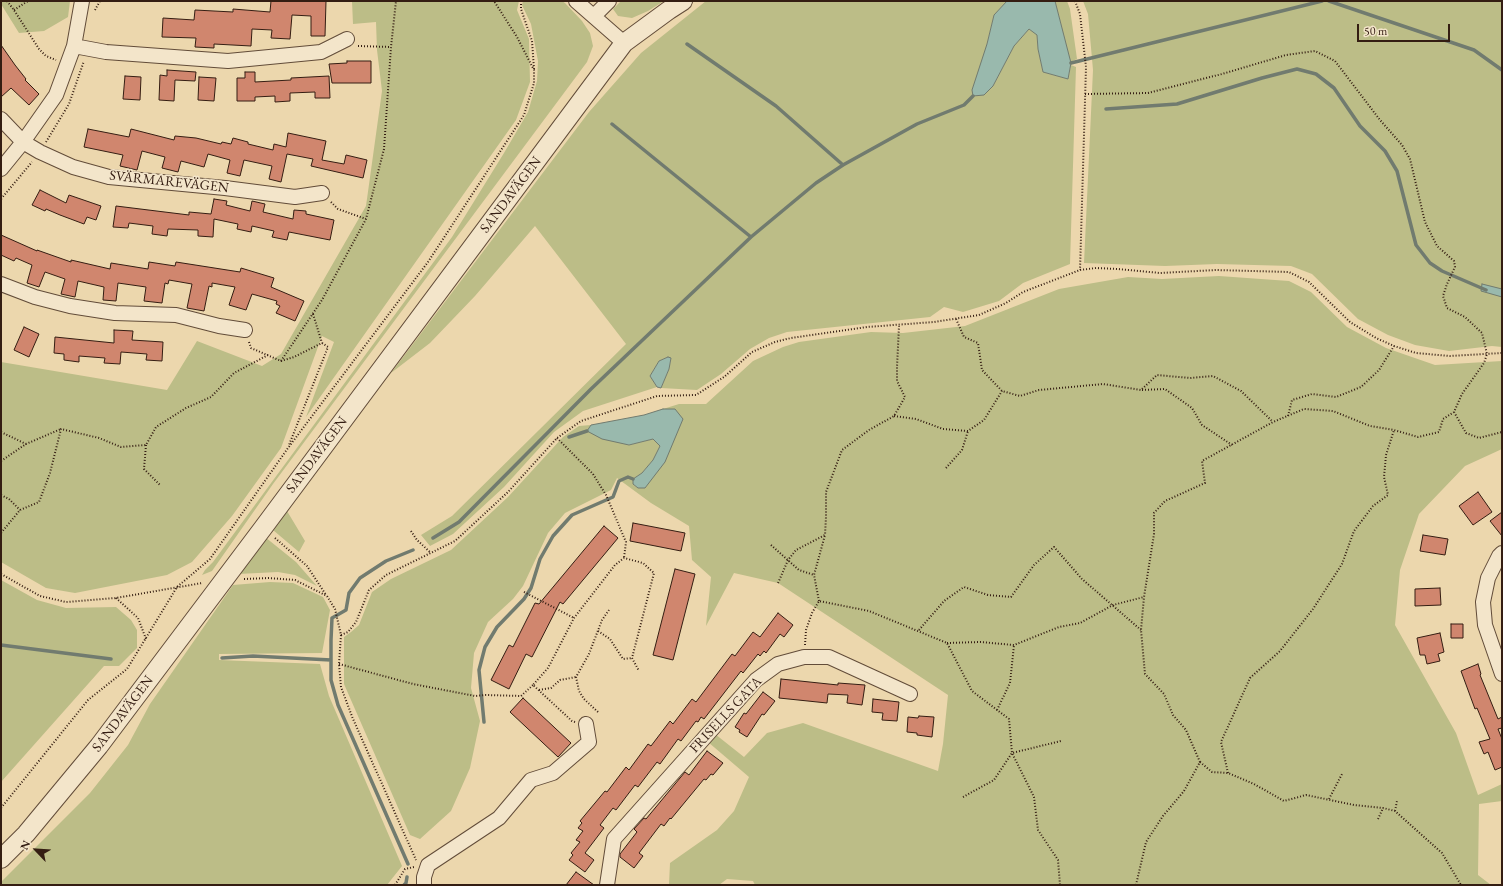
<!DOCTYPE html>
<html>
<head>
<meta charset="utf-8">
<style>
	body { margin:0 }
	#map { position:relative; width:1503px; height:886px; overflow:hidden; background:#ecd7ad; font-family:"EB Garamond",serif }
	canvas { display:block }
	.frame { position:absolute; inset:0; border:2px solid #341d12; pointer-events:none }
	.north { position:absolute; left:16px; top:830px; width:40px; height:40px; -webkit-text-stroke:3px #f3e5ca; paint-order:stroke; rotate:295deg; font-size:11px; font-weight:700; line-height:16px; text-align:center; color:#341d12 }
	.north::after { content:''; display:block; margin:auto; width:14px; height:18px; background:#341d12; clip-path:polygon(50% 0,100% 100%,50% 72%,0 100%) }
	.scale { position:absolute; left:1357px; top:24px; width:93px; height:18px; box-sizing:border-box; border:2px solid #341d12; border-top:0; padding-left:5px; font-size:12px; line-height:14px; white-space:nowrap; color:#341d12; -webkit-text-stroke:3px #f3e5ca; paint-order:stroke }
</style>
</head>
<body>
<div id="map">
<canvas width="1503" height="886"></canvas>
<div class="frame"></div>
<div class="north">N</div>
<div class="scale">50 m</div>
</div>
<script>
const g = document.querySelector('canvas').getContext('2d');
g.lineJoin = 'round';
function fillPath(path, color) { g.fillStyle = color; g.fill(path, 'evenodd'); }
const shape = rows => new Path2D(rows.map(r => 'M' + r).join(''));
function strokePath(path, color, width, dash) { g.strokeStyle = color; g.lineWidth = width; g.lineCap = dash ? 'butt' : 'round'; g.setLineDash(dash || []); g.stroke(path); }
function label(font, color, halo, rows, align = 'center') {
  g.font = font + ' "EB Garamond",serif'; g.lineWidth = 3.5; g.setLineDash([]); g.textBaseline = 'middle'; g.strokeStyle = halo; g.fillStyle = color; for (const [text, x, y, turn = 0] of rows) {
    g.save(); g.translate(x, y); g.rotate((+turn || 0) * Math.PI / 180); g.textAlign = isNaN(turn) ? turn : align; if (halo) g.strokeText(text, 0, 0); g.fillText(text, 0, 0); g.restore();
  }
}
fillPath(shape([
	[1,1,70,1,68,17,44,31,19,33,1,4],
	[352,1,519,1,517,10,529,39,530,82,516,120,306,417,334,342,322,336,281,448,232,516,192,562,167,575,75,593,46,588,1,562,1,362,167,390,197,341,262,366,281,354,366,206,382,91,377,50,376,22,353,24],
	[523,1,562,1,565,3,582,21,590,33,593,46,587,62,273,484,212,571,202,575,205,570,213,562,452,237,504,153,528,112,537,81,538,61,531,24,522,5],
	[621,1,664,1,648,11,632,18,618,16,613,9],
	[706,1,1007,1,994,15,987,44,993,86,1014,46,1029,29,1037,34,1038,49,1043,72,1068,79,1071,65,1076,67,1070,264,1023,283,999,301,963,312,944,307,930,317,787,332,769,338,750,349,721,374,697,390,661,388,669,369,671,359,668,357,659,361,650,376,657,387,583,411,554,432,504,487,453,534,430,546,421,535,452,516,626,344,535,226,475,296,430,343,391,373,589,112,641,53],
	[1055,1,1067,1,1070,9,1077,59,1070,62],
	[1083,1,1502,1,1502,347,1492,346,1449,351,1415,345,1388,335,1358,319,1312,274,1291,266,1217,264,1165,266,1084,263,1093,70,1088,14],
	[1219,276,1289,281,1311,292,1347,327,1386,348,1435,365,1502,361,1502,449,1465,466,1419,514,1400,570,1395,625,1456,733,1478,795,1502,784,1502,801,1479,804,1478,875,1491,885,755,885,753,881,727,879,719,885,669,885,670,863,717,830,734,811,749,777,708,742,715,734,744,757,767,733,803,723,938,771,943,744,948,695,778,583,734,573,706,626,711,577,692,560,689,526,651,503,617,478,611,490,565,513,548,533,523,586,513,599,488,622,474,653,471,688,480,721,470,768,451,811,420,839,410,835,344,684,344,637,351,632,359,625,372,592,391,579,451,550,508,497,563,437,579,426,591,425,587,431,629,445,653,439,660,446,653,460,642,473,633,479,633,484,638,488,645,488,675,409,663,409,679,404,706,404,753,361,783,347,799,342,871,332,903,333,965,326,1059,289,1128,277,1162,279],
	[287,511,305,541,299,552,273,530],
	[265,537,296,562,317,586,295,575,278,572,238,574],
	[1,580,37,600,66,608,116,607,131,620,137,630,137,648,119,666,104,666,1,782],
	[270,582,293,583,323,597,330,610,322,653,219,654,219,660,320,664,329,696,402,866,387,885,1,885,1,882,90,793,128,745,150,704,233,585]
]), '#bcbd87');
const water = shape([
	[1007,1,1055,1,1071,63,1068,79,1043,72,1038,49,1037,35,1029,29,1014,46,993,86,984,95,973,96,972,90,987,44,994,15,1007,1],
	[1482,284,1502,289,1502,297,1481,291,1482,284],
	[668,357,671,358,669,369,661,388,657,387,650,376,659,361,668,357],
	[663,409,675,409,683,419,665,462,645,488,638,488,633,484,633,479,642,473,653,460,660,446,653,439,629,445,602,439,587,431,591,425,644,415,663,409]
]);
fillPath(water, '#99b9ad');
strokePath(water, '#717b6f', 1);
strokePath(shape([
	[1329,1,1474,50,1502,70],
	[687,44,776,106,843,165],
	[1071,63,1322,1],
	[1106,109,1177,104,1262,78,1297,69,1316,74,1334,88,1360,126,1385,151,1397,171,1416,245,1430,263,1442,271,1486,290],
	[612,124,751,237],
	[569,437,587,431],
	[433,538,459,522,591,389,751,237,816,183,843,165,917,124,964,105,973,96],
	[1,645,111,659],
	[222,658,253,656,331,660],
	[484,722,479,670,485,647,497,627,524,599,531,588,540,559,553,536,572,515,613,497,619,481,628,477,633,479],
	[408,864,338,705,331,680,331,640,332,618,346,610,349,593,360,578,386,561,413,550],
	[404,885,406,883,407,877]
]), '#717b6f', 3.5);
const building = shape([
	[271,1,326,1,325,36,311,36,311,16,292,15,290,39,271,38,272,30,252,29,251,46,214,44,214,48,195,47,196,38,162,37,163,18,194,20,195,10,233,12,233,9,270,12,271,1],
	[1,45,15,65,26,79,25,80,39,94,29,105,11,88,1,97,1,45],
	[347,61,371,61,371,83,332,83,329,64,347,63,347,61],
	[167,70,196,72,195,81,175,80,174,101,159,100,160,75,167,76,167,70],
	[245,72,255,72,255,82,291,80,291,78,329,76,330,98,315,98,315,92,290,93,290,101,275,102,275,96,255,97,255,101,237,101,237,78,245,78,245,72],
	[125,76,141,77,140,100,123,99,125,76],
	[199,77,216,78,214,101,198,100,199,77],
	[88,129,129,137,131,129,174,140,175,136,196,138,221,144,222,142,231,144,233,138,248,142,248,144,273,150,274,144,286,147,288,133,326,141,322,160,344,164,346,155,367,160,363,178,311,166,313,159,287,154,281,182,269,179,272,166,244,160,240,176,227,173,230,160,208,154,204,167,181,161,178,172,162,168,165,157,142,151,137,170,120,166,123,155,84,147,88,129],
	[40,190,66,203,69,195,101,206,96,220,87,217,84,224,60,215,46,209,45,211,32,205,40,190],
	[214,199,227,201,226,205,250,211,252,201,265,204,263,212,293,219,294,210,306,211,306,214,334,220,330,240,289,232,287,240,272,237,274,231,252,226,251,232,237,229,238,224,214,219,213,237,198,236,198,230,168,229,167,236,152,234,153,226,129,223,128,228,113,227,116,206,189,215,189,212,211,214,214,199],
	[1,235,37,251,37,250,71,262,71,260,110,269,111,263,148,269,149,262,175,266,176,262,240,272,241,268,274,278,271,287,304,301,295,321,276,313,280,306,276,304,277,301,252,294,246,310,229,305,235,287,212,283,212,287,209,286,204,311,187,308,192,284,169,280,168,284,165,283,162,303,144,301,146,287,118,283,116,301,103,300,104,287,78,281,75,297,61,294,65,279,45,272,39,287,27,283,32,265,16,258,14,261,1,255,1,235],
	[24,327,39,334,29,357,14,350,24,327],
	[114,330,133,331,132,340,163,342,162,361,146,360,147,354,121,352,120,364,104,363,105,358,79,356,79,362,64,360,64,354,54,353,55,337,114,343,114,330],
	[1478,492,1492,512,1473,525,1459,506,1478,492],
	[1502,512,1502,536,1490,521,1502,512],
	[633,523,685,533,681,551,630,541,633,523],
	[604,526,618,538,563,604,560,602,532,657,526,654,509,689,491,680,509,645,513,647,535,603,539,604,604,526],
	[1423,535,1448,539,1445,555,1420,551,1423,535],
	[675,569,695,574,673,660,653,655,675,569],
	[1440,588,1441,605,1415,606,1415,589,1440,588],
	[778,613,793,625,784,637,780,634,766,653,764,651,760,656,758,654,743,673,741,671,704,719,701,717,698,722,696,721,681,741,678,739,660,764,657,762,638,787,635,785,616,810,613,808,600,825,604,828,585,853,594,860,585,872,569,860,573,855,571,853,580,842,576,840,583,831,578,828,582,823,580,821,605,791,607,792,626,767,629,770,648,744,651,746,670,721,673,724,692,699,696,702,732,654,735,656,753,632,760,637,778,613],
	[1451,624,1463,624,1463,638,1451,638,1451,624],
	[1440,633,1444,652,1438,654,1440,661,1427,664,1425,655,1420,655,1417,638,1440,633],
	[1478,664,1481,674,1480,675,1498,719,1502,717,1502,728,1498,729,1502,739,1502,767,1495,770,1488,752,1484,754,1479,742,1490,739,1477,708,1475,709,1461,671,1478,664],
	[781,679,838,685,838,683,865,685,862,705,847,703,848,695,828,694,827,703,779,698,781,679],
	[763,692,775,701,764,715,762,714,747,737,739,732,740,730,735,727,744,713,746,714,763,692],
	[523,698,571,743,558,757,510,712,523,698],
	[873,699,899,702,897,721,882,720,883,713,872,712,873,699],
	[919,716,934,717,932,737,917,735,917,733,907,732,908,717,918,718,919,716],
	[707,751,723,763,713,775,711,774,706,780,704,779,671,819,670,818,664,826,661,824,639,853,643,856,634,868,620,857,620,854,637,832,634,829,644,818,646,819,685,772,689,775,707,751],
	[576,872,594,885,566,885,576,872]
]);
fillPath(building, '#d0866e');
strokePath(building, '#341d12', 1);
const minor = shape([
	[576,1,624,43],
	[594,16,609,1],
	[74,46,106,52,228,61,321,52,347,39],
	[1,119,23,142,40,152,73,167,109,177,225,188,295,197,322,193],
	[1,169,23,142,56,95,74,46,82,1],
	[1,284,35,297,70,306,115,313,176,315,219,326,245,330],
	[1502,553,1499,556,1488,578,1483,602,1485,625,1502,674],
	[424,885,424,877,428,865,499,818,531,780,553,773,589,742,586,724],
	[607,885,614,839,756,680,778,664,804,657,829,657,910,694]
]);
const tertiary = shape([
	[1,859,26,834,99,746,263,528,624,43,669,10,683,1]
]);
strokePath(minor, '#624c39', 16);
strokePath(tertiary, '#624c39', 20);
strokePath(shape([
	[7,1,14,10,39,49,46,56,56,60],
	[521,1,521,9,532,41,534,69],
	[1075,1,1080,14,1086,67,1080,270],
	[14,10,28,1],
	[95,10,100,1],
	[358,46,391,47],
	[1085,94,1148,93,1222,74,1286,55,1315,51,1335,61,1380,120,1402,145,1410,159,1425,222,1437,246,1454,261,1455,267,1447,284,1443,296,1447,308,1465,317,1482,333,1487,354,1484,363,1462,394,1454,412,1443,419,1439,432,1418,437,1394,430,1370,426,1333,411,1304,409,1273,422,1202,461,1205,483,1165,501,1154,513,1154,534,1144,597,1141,630,1145,674,1164,694,1173,715,1186,730,1200,762,1184,791,1163,816,1146,842,1136,885],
	[46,142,69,104,84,61],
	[1,199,32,162],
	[331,202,338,209,366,219],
	[313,314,322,343],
	[956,319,964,337,978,343,982,370,1002,391,1020,396,1039,390,1103,384,1141,390,1157,375,1190,378,1213,376,1241,391,1273,422],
	[249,342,251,348,281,361,294,357,322,343,328,347,289,445],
	[281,361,322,300,366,219,384,149,391,47,396,1],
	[1142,390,1165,389,1192,408,1202,425,1232,445],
	[1454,412,1466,433,1479,438,1502,432],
	[894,416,916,419,943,429,968,431,984,420,1002,391],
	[1288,416,1292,400,1312,394,1336,397,1361,387,1379,370,1394,346],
	[1,432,26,444],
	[557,438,593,474,606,495,626,542,624,558],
	[146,445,144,469,160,485],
	[1,461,26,444,61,429],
	[946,468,962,450,968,431],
	[1,495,9,499,20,510],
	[411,531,417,540,431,553],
	[1,533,20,510,39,502,50,473,61,429,99,438,121,447,146,445,156,427,186,408,211,397,234,373,268,355],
	[275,538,307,566,326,595],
	[771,545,799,570,814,575],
	[1,574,40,596,66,602,116,598,202,583],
	[244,579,269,578,295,580,327,596,335,609,341,635,339,664,341,687,353,719,416,860],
	[778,583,788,560,796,550,825,535,826,517,826,492,842,450,869,430,894,416,905,397,897,381,897,367,899,326],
	[524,592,574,618],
	[116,598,138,618,146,639],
	[819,601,814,575,825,535],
	[919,630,944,601,964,587,988,595,1011,597,1034,565,1054,547,1082,579,1141,630],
	[598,631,610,639,623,659,632,658],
	[341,635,348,632,356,622,369,590,386,575,455,541,508,492,557,438,581,421,657,396,696,395,724,377,752,352,775,342,791,338,867,327,934,322,979,315,1006,303,1023,292,1080,270,1096,268,1118,269,1160,273,1216,270,1289,272,1309,282,1350,322,1376,338,1394,346,1416,353,1450,356,1502,353],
	[947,643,980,642,1014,645,1059,627,1080,623,1113,605,1144,597],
	[805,645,806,630,812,613,819,601,869,611,947,643,972,691,1009,719,1012,753,1034,797,1038,830,1058,860,1060,885],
	[339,664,413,684,475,696,486,695,521,696,533,685],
	[539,690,551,688,560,680,576,677],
	[997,710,1010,683,1014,645],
	[598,712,584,699,579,691,576,677,589,654,602,620,609,610],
	[575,722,572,721,533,685,548,668,574,618,615,565,624,558,643,563,654,573,632,658,639,671],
	[1200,762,1212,772,1228,773,1254,784,1284,801,1306,795,1354,805,1383,808,1395,811,1442,853,1461,885],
	[1228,773,1221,742,1250,678,1280,651,1313,609,1342,564,1354,531,1373,506,1388,495,1384,477,1386,455,1394,430],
	[963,797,994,780,1012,753,1061,741],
	[1329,799,1342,774],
	[1,808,88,700,127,669,177,587,210,559,288,448,428,262,524,115,534,83,534,70,517,37,494,1],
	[1395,811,1397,801],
	[1378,819,1383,808],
	[395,885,405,869,414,867]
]), '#341d12', 2, [1, 2]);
strokePath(minor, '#f3e5ca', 14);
strokePath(tertiary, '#f3e5ca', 18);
label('14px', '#341d12', '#f3e5ca', [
	["SVÄRMAREVÄGEN",169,182,6],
	["SANDAVÄGEN",511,195,-53],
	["SANDAVÄGEN",317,455,-53],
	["SANDAVÄGEN",123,714,-53],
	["FRISELLS GATA",726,715,-47]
]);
</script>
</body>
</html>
